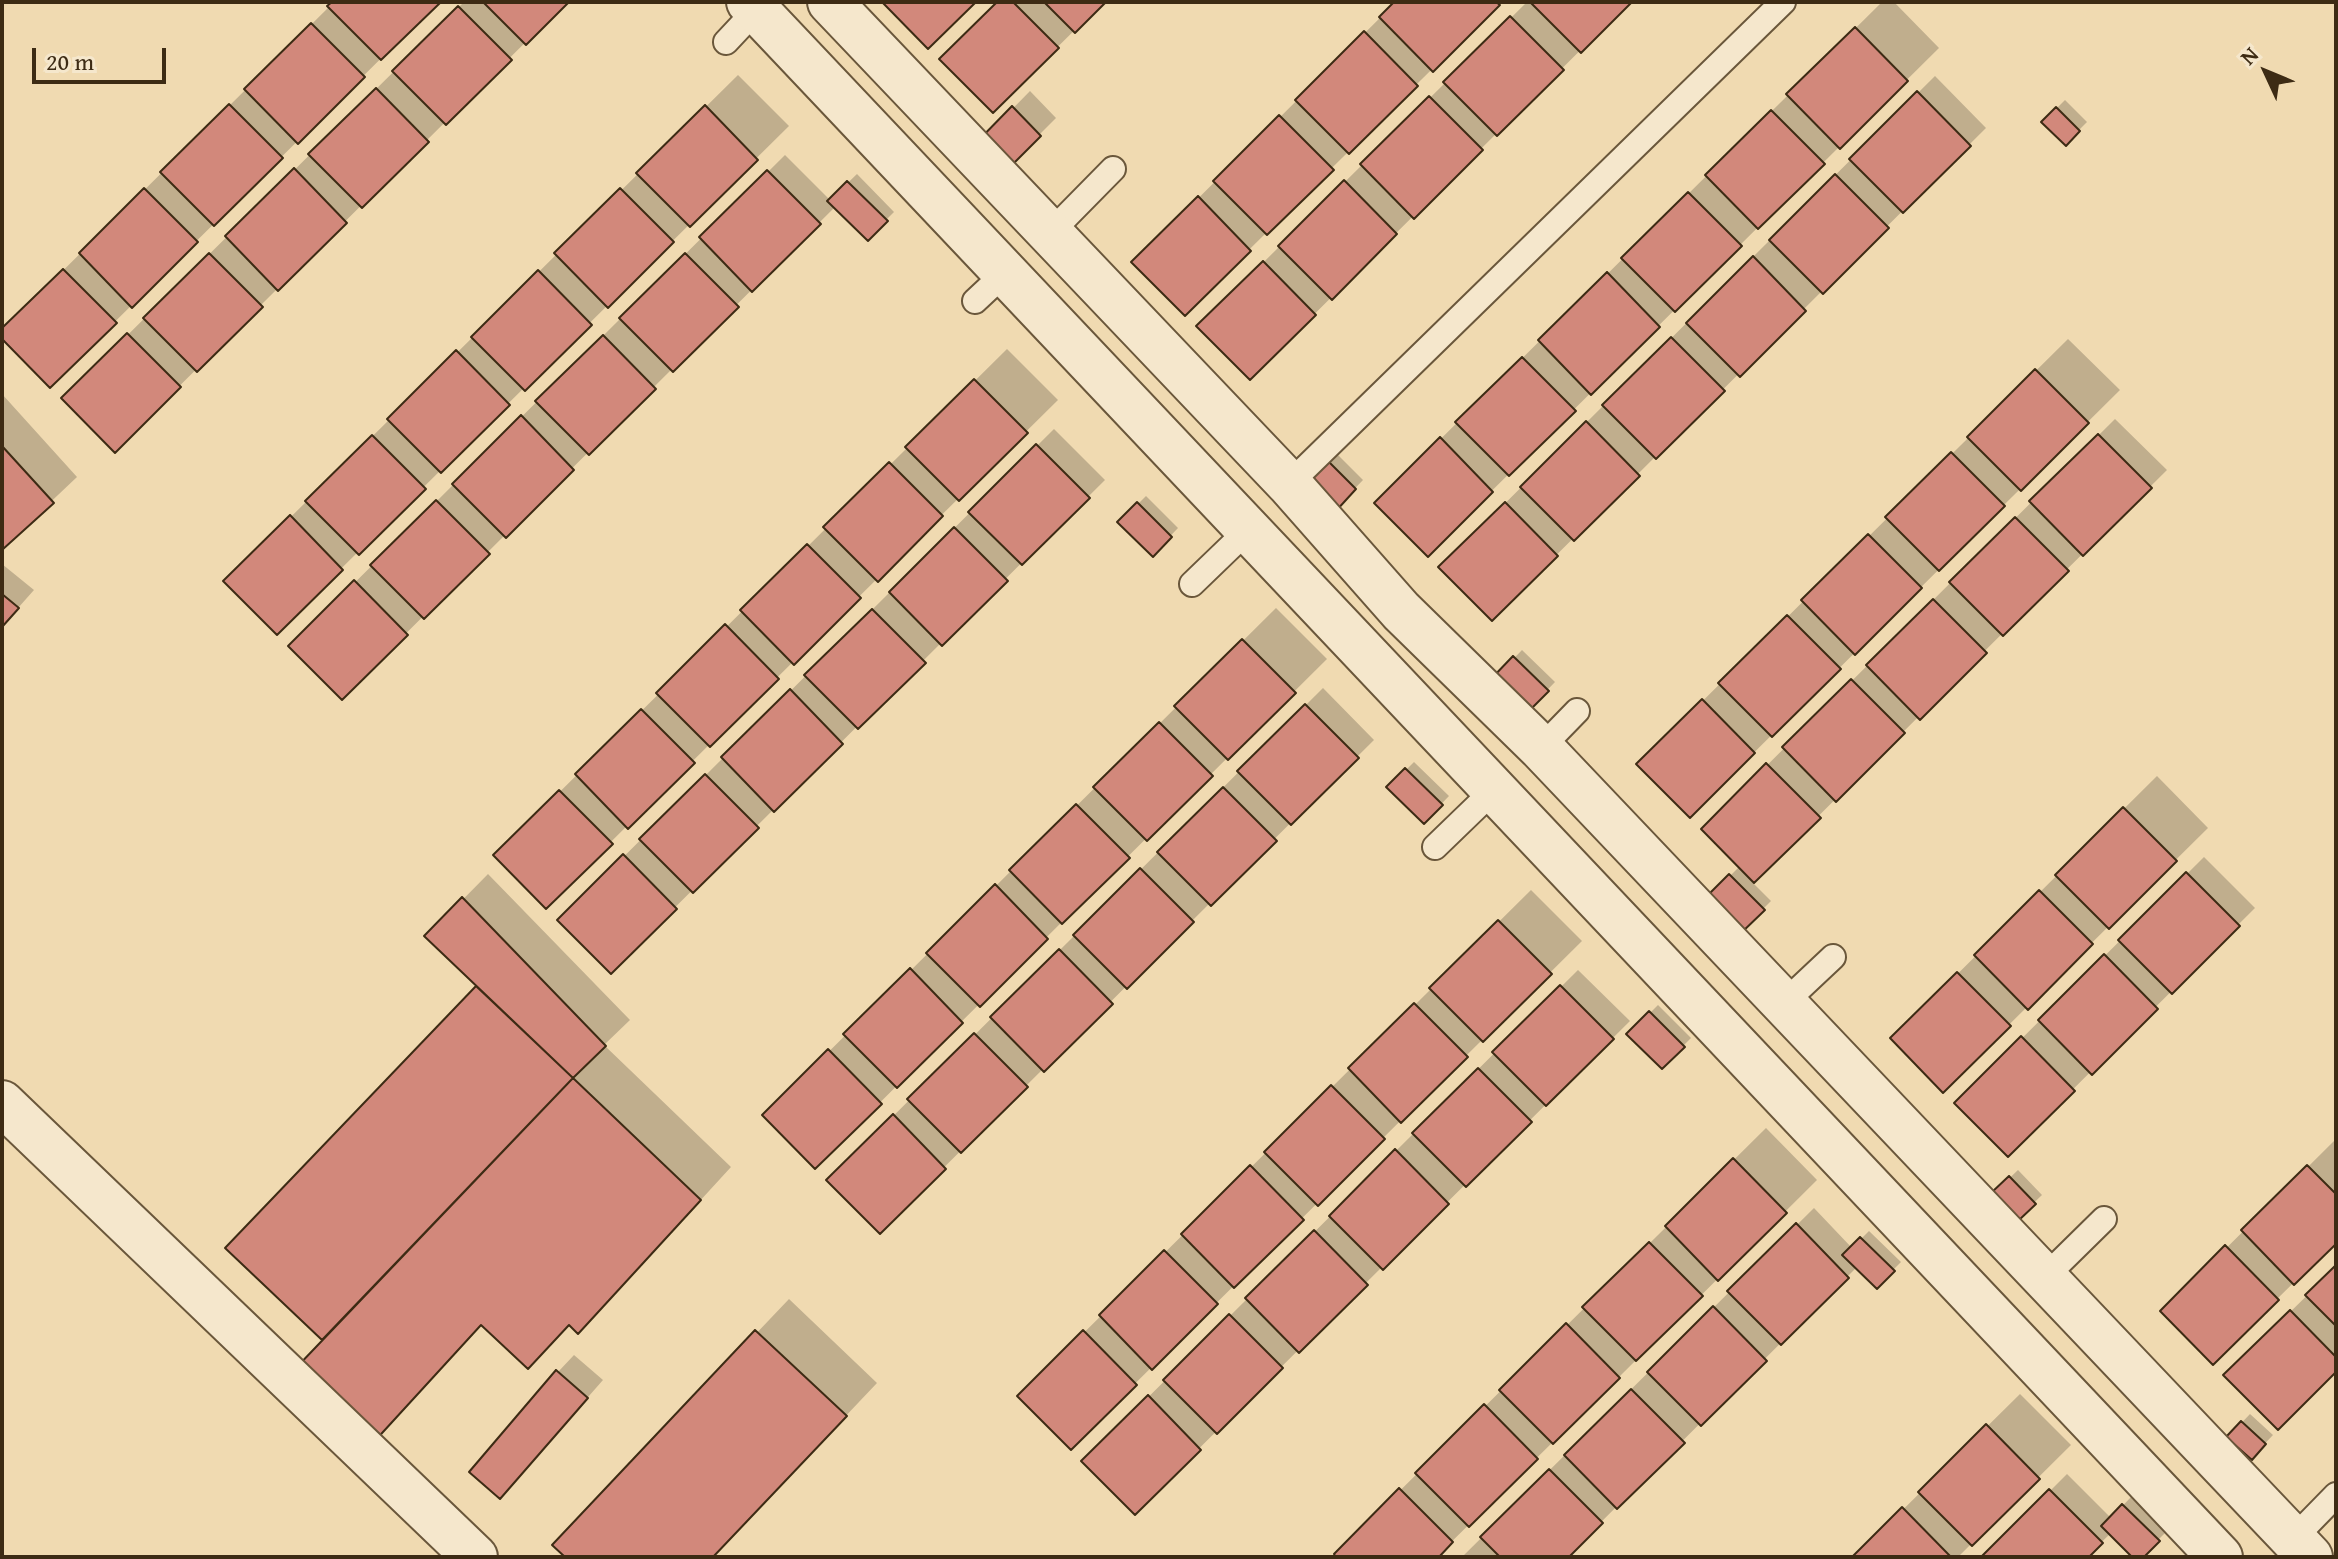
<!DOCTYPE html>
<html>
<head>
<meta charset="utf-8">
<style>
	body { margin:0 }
	#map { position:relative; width:2338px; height:1559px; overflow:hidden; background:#f0dab1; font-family:"Gentium Book Plus",serif }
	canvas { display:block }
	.frame { position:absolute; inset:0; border:4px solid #3d2b14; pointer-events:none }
	.north { position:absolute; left:2226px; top:32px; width:80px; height:80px; -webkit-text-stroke:6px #f5e7cc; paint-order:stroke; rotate:314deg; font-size:22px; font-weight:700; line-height:32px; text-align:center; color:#3d2b14 }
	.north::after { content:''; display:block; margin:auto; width:28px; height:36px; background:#3d2b14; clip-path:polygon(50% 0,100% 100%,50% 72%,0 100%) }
	.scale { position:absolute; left:32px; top:48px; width:134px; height:36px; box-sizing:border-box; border:4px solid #3d2b14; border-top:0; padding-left:10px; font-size:24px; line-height:28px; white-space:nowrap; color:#3d2b14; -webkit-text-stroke:6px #f5e7cc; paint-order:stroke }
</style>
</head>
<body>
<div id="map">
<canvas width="2338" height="1559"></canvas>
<div class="frame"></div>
<div class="north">N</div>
<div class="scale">20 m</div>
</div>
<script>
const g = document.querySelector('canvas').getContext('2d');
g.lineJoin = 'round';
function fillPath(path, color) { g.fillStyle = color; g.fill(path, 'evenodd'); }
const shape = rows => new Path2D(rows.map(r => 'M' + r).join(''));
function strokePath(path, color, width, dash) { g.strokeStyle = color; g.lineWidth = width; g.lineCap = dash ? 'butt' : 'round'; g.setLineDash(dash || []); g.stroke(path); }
fillPath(shape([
	[334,2,438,2,50,386,2,336,2,331],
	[464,2,566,2,115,450,64,398],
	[999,2,1103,2,993,111],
	[1396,2,1500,2,1185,313,1134,262],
	[1527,2,1629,2,1250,378,1199,326],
	[1882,2,1894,2,1939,48,1428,554,1376,503],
	[738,75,789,126,277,632,226,581],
	[1935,76,1986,128,1492,619,1441,567],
	[1030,91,1056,118,1002,172,976,146],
	[2065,100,2087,122,2066,143,2044,121],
	[785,155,830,200,857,174,894,212,868,238,836,206,342,697,291,646],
	[2068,339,2120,390,1690,816,1639,764],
	[1007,349,1058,400,546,906,496,855],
	[2,394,77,477,2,548],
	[2115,419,2167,470,1752,882,1771,901,1739,933,1706,900,1740,866,1703,829],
	[1054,429,1105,480,611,971,560,920],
	[1333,450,1363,480,1335,509,1305,479],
	[1146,496,1178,528,1153,554,1120,522],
	[2,564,34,590,2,626],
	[1276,608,1327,659,816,1166,765,1115],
	[1522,650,1555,682,1526,712,1494,679],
	[1323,688,1374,740,880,1231,829,1180],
	[1414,762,1449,796,1424,822,1389,787],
	[2157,776,2208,828,1943,1090,1893,1038],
	[2204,857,2255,908,2008,1154,1957,1103],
	[488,874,630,1020,604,1045,731,1167,610,1299,570,1324,528,1366,482,1324,404,1409,228,1248,479,986,427,936],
	[1531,890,1582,941,1071,1447,1020,1396],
	[1578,970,1630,1021,1135,1512,1084,1461],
	[1658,1005,1691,1038,1662,1067,1629,1034],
	[1766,1128,1817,1180,1619,1377,1436,1557,1333,1557],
	[2336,1139,2336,1241,2213,1362,2163,1311],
	[2018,1170,2042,1195,2018,1218,1994,1193],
	[1814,1208,1852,1248,1869,1231,1901,1262,1877,1286,1857,1267,1566,1557,1462,1557],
	[2336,1267,2336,1369,2226,1375],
	[789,1299,877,1383,712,1557,568,1557,555,1545],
	[574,1355,603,1380,516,1479,558,1372],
	[2020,1394,2071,1445,1958,1557,1855,1557],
	[2250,1414,2273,1435,2252,1457,2229,1436],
	[2067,1474,2111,1518,2131,1497,2166,1532,2141,1557,2135,1557,2111,1533,2086,1557,1984,1557]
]), '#0003');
const building = shape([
	[332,2,441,2,381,60,327,6,332,2],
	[483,2,569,2,526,45,483,2],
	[882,2,976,2,928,49,882,2],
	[997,2,1013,2,1059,48,993,113,939,59,997,2],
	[1044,2,1106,2,1075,33,1044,2],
	[1394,2,1496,2,1500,5,1433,72,1379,17,1394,2],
	[1530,2,1632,2,1581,53,1530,2],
	[458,6,512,60,446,125,392,71,458,6],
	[1510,16,1564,70,1497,136,1443,82,1510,16],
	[311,23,365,77,298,144,244,89,311,23],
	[1855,27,1908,81,1840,149,1786,94,1855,27],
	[1364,31,1418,86,1349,154,1295,100,1364,31],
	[376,88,429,142,362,208,308,154,376,88],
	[1917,91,1971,146,1903,213,1849,159,1917,91],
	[1429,96,1483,150,1414,219,1360,164,1429,96],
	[229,104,283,158,214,226,160,172,229,104],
	[705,105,758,160,690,227,636,173,705,105],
	[1012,106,1041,136,1002,175,973,146,1012,106],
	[2056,107,2080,131,2066,146,2041,122,2056,107],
	[1771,110,1825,164,1758,229,1705,175,1771,110],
	[1279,115,1334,170,1267,235,1213,181,1279,115],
	[294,168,347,223,278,291,225,236,294,168],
	[767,170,821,224,752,292,699,237,767,170],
	[1835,174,1889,228,1823,294,1769,240,1835,174],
	[1344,180,1397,234,1332,300,1278,246,1344,180],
	[847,181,888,221,868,241,827,201,847,181],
	[144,188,198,242,132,308,79,253,144,188],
	[620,188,674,242,608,308,554,253,620,188],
	[1688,192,1742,246,1675,312,1621,258,1688,192],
	[1198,196,1251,251,1185,316,1131,262,1198,196],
	[209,253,263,307,197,372,143,318,209,253],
	[685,253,739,307,673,372,619,318,685,253],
	[1753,256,1806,311,1740,377,1686,323,1753,256],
	[1263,261,1316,315,1250,380,1196,326,1263,261],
	[63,269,117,323,50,388,2,339,2,328,63,269],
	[538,270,592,325,525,391,471,337,538,270],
	[1607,272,1660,327,1591,395,1538,340,1607,272],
	[127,333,181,387,115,453,61,398,127,333],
	[603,335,656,389,589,455,535,401,603,335],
	[1671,337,1725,391,1656,459,1602,405,1671,337],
	[456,350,510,405,441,473,387,419,456,350],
	[1522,357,1576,411,1509,476,1455,422,1522,357],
	[2035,369,2089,423,2021,491,1967,437,2035,369],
	[974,379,1028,433,959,501,905,447,974,379],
	[521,415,574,470,506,538,452,484,521,415],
	[1586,421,1640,476,1574,541,1520,487,1586,421],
	[2098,434,2152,488,2083,556,2029,501,2098,434],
	[372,435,426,489,359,555,305,501,372,435],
	[1440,437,1493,492,1428,557,1374,503,1440,437],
	[1036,444,1090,498,1022,565,968,512,1036,444],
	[2,446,54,503,2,550,2,446],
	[1951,452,2005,506,1939,571,1885,517,1951,452],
	[1324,457,1356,489,1335,512,1302,480,1324,457],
	[889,462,943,516,878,582,823,527,889,462],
	[436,500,490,554,424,619,370,565,436,500],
	[1137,502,1172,537,1153,557,1117,522,1137,502],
	[1505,502,1558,556,1492,621,1438,567,1505,502],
	[290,515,343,570,277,635,223,581,290,515],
	[2015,517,2069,571,2003,636,1949,582,2015,517],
	[954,527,1008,581,942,646,889,592,954,527],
	[1868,534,1922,588,1855,655,1801,600,1868,534],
	[807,544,861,598,794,665,740,610,807,544],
	[354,580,408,635,342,700,288,646,354,580],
	[2,594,19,608,2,627,2,594],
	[1933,599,1987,653,1920,720,1866,665,1933,599],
	[872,609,926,663,858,729,804,675,872,609],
	[1787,615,1841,669,1772,737,1718,683,1787,615],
	[725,624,779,679,710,747,656,693,725,624],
	[1242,639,1296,693,1228,760,1174,706,1242,639],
	[1513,656,1549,691,1526,714,1491,679,1513,656],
	[1851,679,1905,733,1836,802,1782,747,1851,679],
	[790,689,843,744,774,812,721,757,790,689],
	[1702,699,1755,753,1690,818,1636,764,1702,699],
	[1305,704,1359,758,1291,825,1237,771,1305,704],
	[641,709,695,763,628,829,575,774,641,709],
	[1159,722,1213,776,1147,841,1093,787,1159,722],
	[1766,763,1821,818,1754,883,1701,829,1766,763],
	[1405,768,1443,805,1424,824,1386,787,1405,768],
	[705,774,759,828,693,893,639,839,705,774],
	[1223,787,1277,841,1211,906,1157,852,1223,787],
	[559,790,613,844,546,909,493,855,559,790],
	[1076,804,1130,858,1062,924,1009,870,1076,804],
	[2123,807,2177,861,2109,929,2055,875,2123,807],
	[623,854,677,909,611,974,557,920,623,854],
	[1140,868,1194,922,1127,989,1073,935,1140,868],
	[2186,872,2240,926,2172,994,2118,940,2186,872],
	[1729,874,1765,910,1739,935,1703,900,1729,874],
	[995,884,1048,939,980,1007,926,953,995,884],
	[2039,890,2093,944,2028,1010,1974,955,2039,890],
	[462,897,606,1046,573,1078,424,936,462,897],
	[1498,920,1552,974,1483,1042,1429,988,1498,920],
	[1059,949,1113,1004,1044,1072,990,1017,1059,949],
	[2104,954,2158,1009,2092,1075,2038,1020,2104,954],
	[910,968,963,1023,897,1088,843,1034,910,968],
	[1957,972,2011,1026,1943,1093,1890,1038,1957,972],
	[1560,985,1614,1039,1546,1106,1492,1052,1560,985],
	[476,986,573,1078,322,1340,225,1248,476,986],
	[1414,1003,1468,1057,1401,1123,1348,1068,1414,1003],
	[1649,1011,1685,1047,1662,1069,1626,1034,1649,1011],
	[974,1033,1028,1087,961,1153,907,1099,974,1033],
	[2021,1036,2075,1091,2008,1157,1954,1103,2021,1036],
	[828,1049,882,1104,815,1169,762,1115,828,1049],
	[1478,1068,1532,1122,1466,1187,1412,1133,1478,1068],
	[573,1078,701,1200,578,1334,569,1325,528,1369,481,1325,372,1444,294,1370,573,1078],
	[1331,1085,1385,1139,1318,1206,1264,1152,1331,1085],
	[893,1114,946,1169,880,1234,826,1180,893,1114],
	[1395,1149,1449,1204,1383,1270,1329,1216,1395,1149],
	[1733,1158,1787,1213,1718,1281,1665,1226,1733,1158],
	[1250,1165,1304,1220,1234,1288,1181,1234,1250,1165],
	[2307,1165,2336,1194,2336,1244,2294,1285,2241,1230,2307,1165],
	[2009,1176,2036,1204,2018,1221,1991,1193,2009,1176],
	[1796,1223,1849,1278,1781,1345,1727,1291,1796,1223],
	[1314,1230,1368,1285,1299,1353,1245,1298,1314,1230],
	[1860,1237,1895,1271,1877,1289,1842,1255,1860,1237],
	[1649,1242,1703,1296,1636,1361,1582,1307,1649,1242],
	[2225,1245,2279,1300,2213,1365,2160,1311,2225,1245],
	[1164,1250,1218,1304,1152,1370,1099,1315,1164,1250],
	[2336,1265,2336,1326,2305,1295,2336,1265],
	[1713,1306,1767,1361,1701,1426,1647,1372,1713,1306],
	[2290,1310,2336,1357,2336,1372,2278,1430,2223,1375,2290,1310],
	[1229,1314,1283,1368,1217,1434,1163,1380,1229,1314],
	[1566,1323,1620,1378,1553,1444,1499,1390,1566,1323],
	[755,1330,847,1416,713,1557,565,1557,552,1545,755,1330],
	[1083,1330,1137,1385,1071,1450,1017,1396,1083,1330],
	[556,1370,588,1398,500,1499,469,1472,556,1370],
	[1631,1389,1685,1443,1617,1509,1564,1455,1631,1389],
	[1148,1395,1201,1450,1135,1515,1081,1461,1148,1395],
	[1484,1404,1538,1459,1469,1527,1415,1473,1484,1404],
	[2241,1421,2266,1444,2252,1460,2226,1437,2241,1421],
	[1986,1424,2040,1479,1972,1546,1918,1492,1986,1424],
	[1549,1469,1603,1523,1569,1557,1500,1557,1480,1537,1549,1469],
	[1399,1488,1453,1542,1439,1557,1336,1557,1334,1554,1399,1488],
	[2049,1489,2103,1543,2089,1557,1981,1557,2049,1489],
	[2122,1504,2160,1541,2144,1557,2132,1557,2101,1526,2122,1504],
	[1902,1507,1951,1557,1852,1557,1902,1507]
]);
fillPath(building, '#d2887b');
strokePath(building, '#3d2b14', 2);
const lane = shape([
	[726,42,756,10],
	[1050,233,1113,169],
	[975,301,1005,273],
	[1289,484,1783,2],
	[1192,584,1248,530],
	[1541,748,1577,711],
	[1435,847,1494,790],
	[1783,1004,1833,957],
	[2045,1277,2104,1219],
	[2293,1539,2336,1495]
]);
const street = shape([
	[749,2,2220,1557],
	[830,2,1289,484,1401,611,1541,748,2310,1557],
	[2,1103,475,1557]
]);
strokePath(lane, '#6a573b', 28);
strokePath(street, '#6a573b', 48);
strokePath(lane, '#f5e7cc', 24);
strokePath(street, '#f5e7cc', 44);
</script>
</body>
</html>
